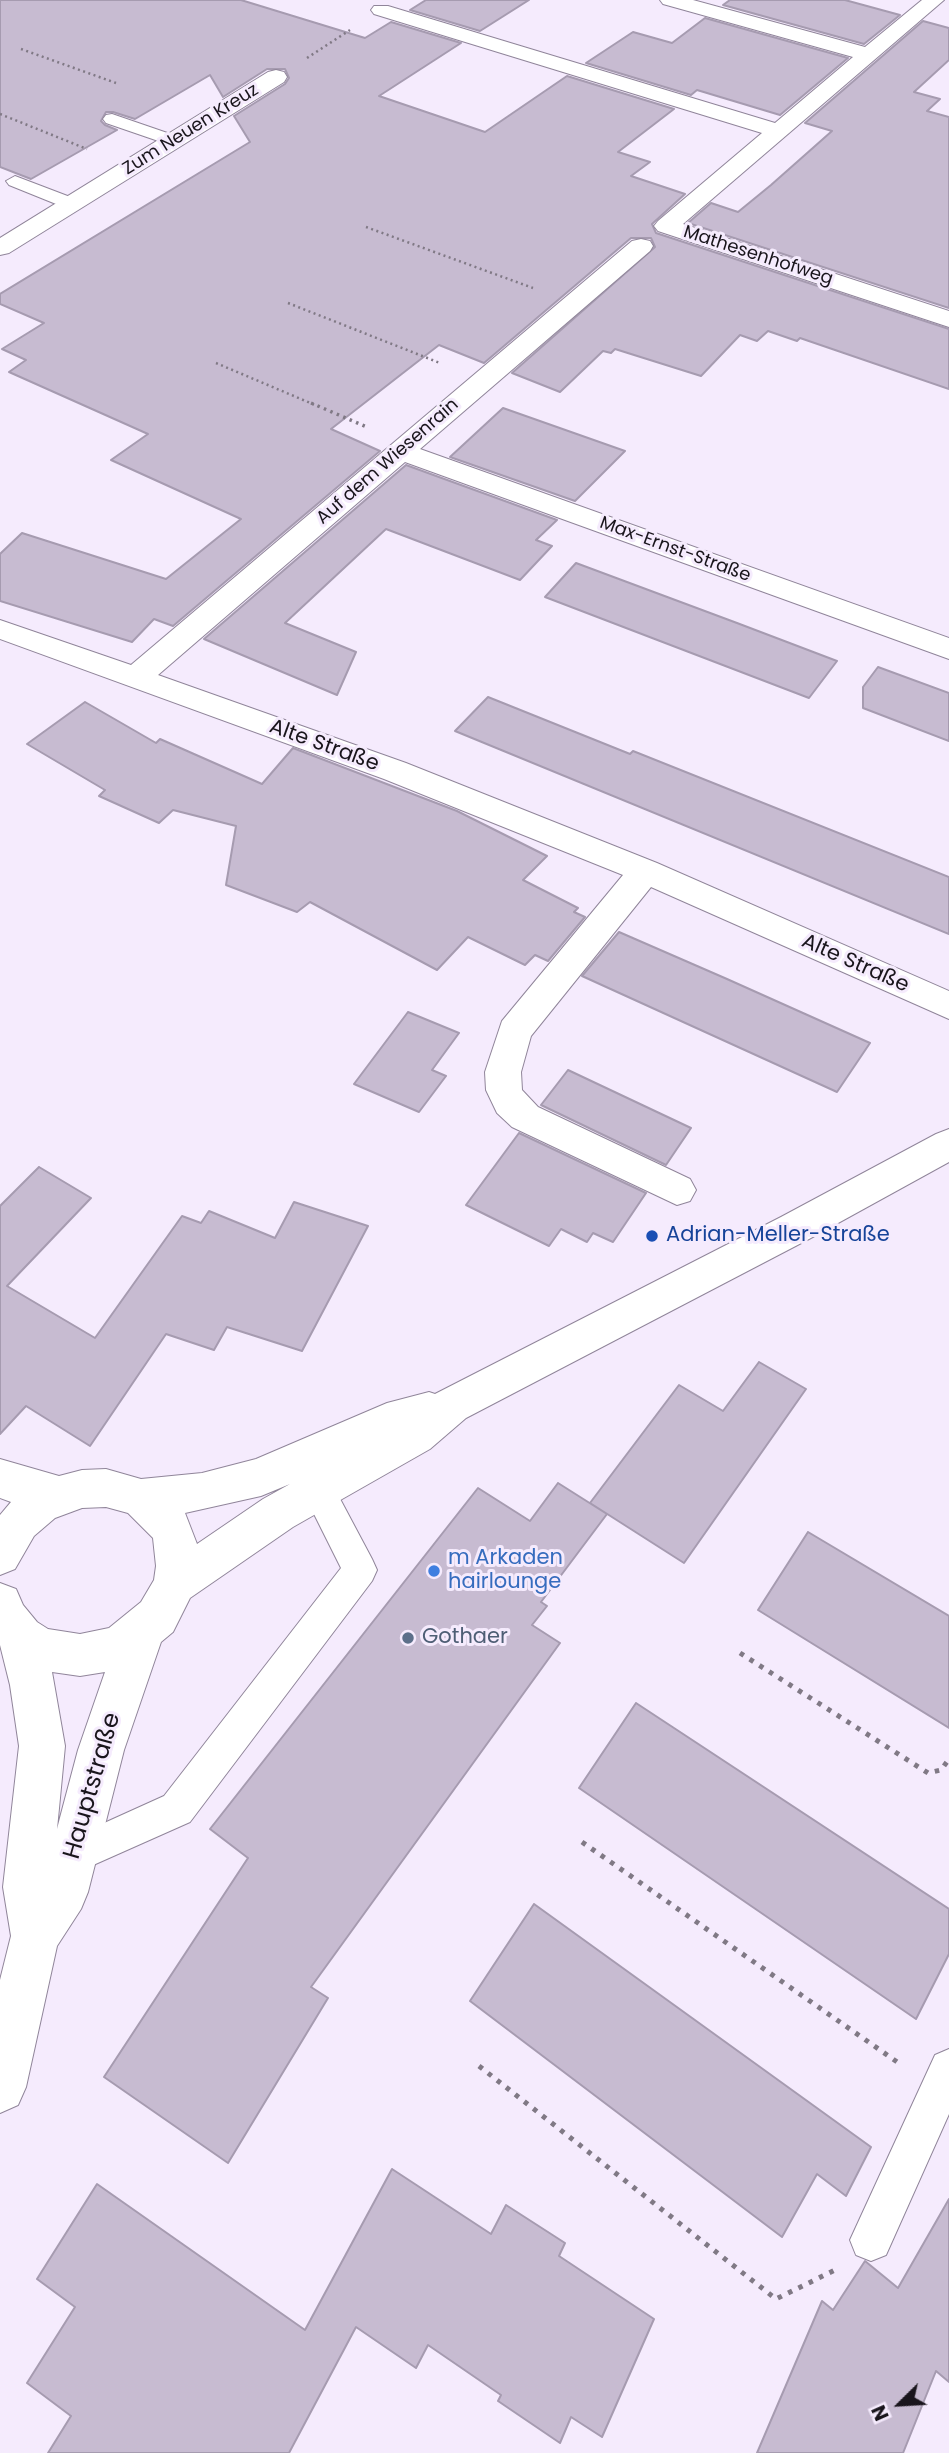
<!DOCTYPE html>
<html>
<head>
<meta charset="utf-8">
<style>
	body { margin:0 }
	#map { position:relative; width:949px; height:2453px; overflow:hidden; background:#f5ebfd; font-family:Poppins,sans-serif }
	canvas { display:block }
	.north { position:absolute; left:865px; top:2369px; width:70px; height:70px; -webkit-text-stroke:5px #f5ebfd; paint-order:stroke; rotate:246deg; font-size:19px; font-weight:700; line-height:28px; text-align:center; color:#19151c }
	.north::after { content:''; display:block; margin:auto; width:24px; height:32px; background:#19151c; clip-path:polygon(50% 0,100% 100%,50% 72%,0 100%) }
</style>
</head>
<body>
<div id="map">
<canvas width="949" height="2453"></canvas>
<div class="north">N</div>
</div>
<script>
const g = document.querySelector('canvas').getContext('2d');
g.lineJoin = 'round';
function fillPath(path, color) { g.fillStyle = color; g.fill(path, 'evenodd'); }
const shape = rows => new Path2D(rows.map(r => 'M' + r).join(''));
function strokePath(path, color, width, dash) { g.strokeStyle = color; g.lineWidth = width; g.lineCap = dash ? 'butt' : 'round'; g.setLineDash(dash || []); g.stroke(path); }
function label(font, color, halo, rows, align = 'center') {
  g.font = font + ' Poppins,sans-serif'; g.lineWidth = 6; g.setLineDash([]); g.textBaseline = 'middle'; g.strokeStyle = halo; g.fillStyle = color; for (const [text, x, y, turn = 0] of rows) {
    g.save(); g.translate(x, y); g.rotate((+turn || 0) * Math.PI / 180); g.textAlign = isNaN(turn) ? turn : align; if (halo) g.strokeText(text, 0, 0); g.fillText(text, 0, 0); g.restore();
  }
}
const building = shape([
	[0,0,241,0,365,38,391,22,461,43,379,96,485,132,567,76,674,109,618,152,650,162,631,176,685,194,652,224,656,233,949,329,949,389,800,338,797,341,768,331,757,341,740,335,701,376,615,349,611,353,603,351,560,392,512,373,655,247,651,238,631,238,484,363,439,345,331,429,380,451,173,626,154,619,132,642,0,601,0,554,22,533,166,579,241,519,111,460,148,434,9,372,26,360,2,349,44,323,0,304,0,294,250,142,234,116,285,84,289,78,285,69,267,69,223,97,210,75,135,119,113,112,106,112,101,121,105,125,117,130,31,179,0,167,0,0],
	[426,0,529,0,480,31,410,10,426,0],
	[730,0,845,0,900,15,864,44,723,5,730,0],
	[705,18,848,58,780,115,697,90,691,95,586,63,633,32,672,43,705,18],
	[923,21,949,28,949,60,914,92,940,99,927,111,949,117,949,308,688,223,711,203,738,212,771,185,832,131,805,123,923,21],
	[503,408,625,451,575,501,450,457,503,408],
	[406,465,557,520,536,540,552,546,520,580,386,529,285,623,356,652,337,695,204,639,406,465],
	[576,563,737,623,837,661,809,698,545,597,576,563],
	[878,667,949,693,949,741,863,708,863,687,878,667],
	[488,697,630,754,633,751,949,877,949,934,455,731,488,697],
	[85,702,156,743,160,739,262,784,293,748,457,811,547,856,523,880,578,908,574,912,585,917,548,961,535,955,525,965,468,937,437,970,310,902,297,912,226,885,236,826,173,810,159,823,99,796,105,790,27,744,85,702],
	[619,932,727,979,870,1043,837,1092,582,976,619,932],
	[408,1012,459,1033,432,1070,446,1076,419,1112,354,1084,408,1012],
	[568,1070,691,1128,666,1165,541,1105,568,1070],
	[519,1133,646,1193,613,1242,593,1233,587,1242,561,1229,549,1246,466,1205,519,1133],
	[39,1167,91,1198,7,1286,95,1338,182,1216,201,1223,209,1211,275,1238,294,1202,368,1226,302,1351,227,1327,214,1350,166,1334,90,1446,26,1406,0,1434,0,1206,39,1167],
	[759,1362,806,1389,684,1563,590,1503,679,1385,723,1411,759,1362],
	[558,1483,607,1514,541,1602,547,1606,532,1625,560,1643,311,1987,328,1998,228,2163,104,2077,248,1858,210,1829,478,1488,530,1521,558,1483],
	[808,1532,949,1616,949,1728,758,1610,808,1532],
	[636,1703,949,1909,949,1954,916,2019,579,1788,636,1703],
	[534,1904,871,2147,846,2196,817,2174,782,2237,470,2001,534,1904],
	[392,2169,491,2234,506,2205,565,2243,559,2256,654,2319,602,2437,571,2417,560,2443,498,2401,501,2395,428,2345,416,2368,356,2327,289,2453,48,2453,71,2416,27,2383,75,2307,37,2279,97,2184,305,2330,392,2169],
	[949,2199,949,2382,936,2371,903,2453,757,2453,822,2301,833,2310,865,2261,898,2288,949,2199]
]);
fillPath(building, '#c7bbd1');
strokePath(building, '#a69bb0', 2);
const service = shape([
	[112,114,179,137,182,141,173,146,106,123,103,119,106,115,112,114],
	[15,176,78,200,81,204,78,208,66,208,9,185,6,181,15,176],
	[318,1475,330,1480,372,1559,377,1570,372,1581,190,1822,73,1874,60,1869,55,1856,60,1843,164,1796,341,1568,302,1490,306,1480,318,1475],
	[949,2049,949,2114,886,2255,871,2261,856,2255,850,2240,935,2055,949,2049]
]);
const minor = shape([
	[660,0,693,0,865,47,922,0,944,0,683,224,949,311,949,327,658,231,654,226,658,221,762,133,374,14,371,10,374,6,388,6,775,123,853,57,663,4,660,0],
	[276,70,284,72,287,77,284,82,9,253,0,255,0,238,268,72,276,70],
	[641,239,650,241,653,246,650,251,420,449,949,638,949,659,405,462,158,675,406,763,657,863,949,991,949,1019,651,887,531,1036,521,1072,522,1090,538,1107,690,1179,696,1190,690,1201,677,1205,512,1127,497,1113,486,1090,485,1072,502,1021,623,875,384,779,0,639,0,620,131,665,632,241,641,239]
]);
const tertiary = shape([
	[949,1129,949,1162,809,1239,466,1418,430,1449,293,1527,190,1598,173,1632,161,1642,124,1750,88,1892,81,1909,57,1946,26,2087,18,2105,0,2113,0,1980,11,1936,3,1887,19,1746,10,1685,0,1645,0,1583,16,1589,23,1605,37,1622,48,1629,80,1634,109,1628,141,1602,154,1580,156,1566,153,1538,128,1513,106,1507,82,1508,55,1518,34,1536,15,1569,0,1575,0,1515,11,1502,0,1498,0,1459,59,1476,82,1470,106,1469,141,1479,202,1473,256,1459,387,1403,429,1392,435,1394,781,1217,936,1134,949,1129],
	[290,1484,263,1499,197,1544,185,1513,261,1496,290,1484],
	[52,1672,80,1676,105,1672,78,1750,57,1829,65,1746,52,1672]
]);
strokePath(service, '#90859a', 2);
strokePath(minor, '#90859a', 2);
strokePath(tertiary, '#90859a', 2);
strokePath(shape([
	[21,49,116,83],
	[307,58,350,30],
	[0,114,87,149],
	[366,227,533,288],
	[288,303,440,363],
	[216,363,315,405]
]), '#807985', 2.5, [2, 3.5]);
strokePath(shape([
	[311,403,367,427]
]), '#807985', 3.5, [2.5, 4.5]);
strokePath(shape([
	[740,1653,928,1773,941,1770,949,1759],
	[582,1842,900,2064],
	[479,2066,776,2299,835,2270]
]), '#807985', 5, [4.5, 7]);
fillPath(service, '#fff');
fillPath(minor, '#fff');
fillPath(tertiary, '#fff');
for (const [x, y, r, color] of [
	[652,1236,7,"#1a4fb4"],
	[434,1571,7,"#3f7fe0"],
	[408,1638,7,"#5c6f8a"]
]) { const dot = new Path2D(); dot.arc(x, y, r, 0, 2 * Math.PI); g.fillStyle = color; g.fill(dot); strokePath(dot, '#f5ebfd', 2.5); }
label('18px', '#19151c', '#f5ebfd', [
	["Zum Neuen Kreuz",191,130,-32],
	["Mathesenhofweg",758,256,18],
	["Auf dem Wiesenrain",388,462,-41],
	["Max-Ernst-Straße",675,550,20]
]);
label('21px', '#19151c', '#f5ebfd', [
	["Alte Straße",324,746,20],
	["Alte Straße",855,964,24]
]);
label('21px', '#164399', '#f5ebfd', [
	["Adrian-Meller-Straße",666,1236]
], 'left');
label('21px', '#366cbe', '#f5ebfd', [
	["m Arkaden",448,1559],
	["hairlounge",448,1583]
], 'left');
label('21px', '#4e5e75', '#f5ebfd', [
	["Gothaer",422,1638]
], 'left');
label('24px', '#19151c', '#f5ebfd', [
	["Hauptstraße",93,1786,-74]
]);
</script>
</body>
</html>
